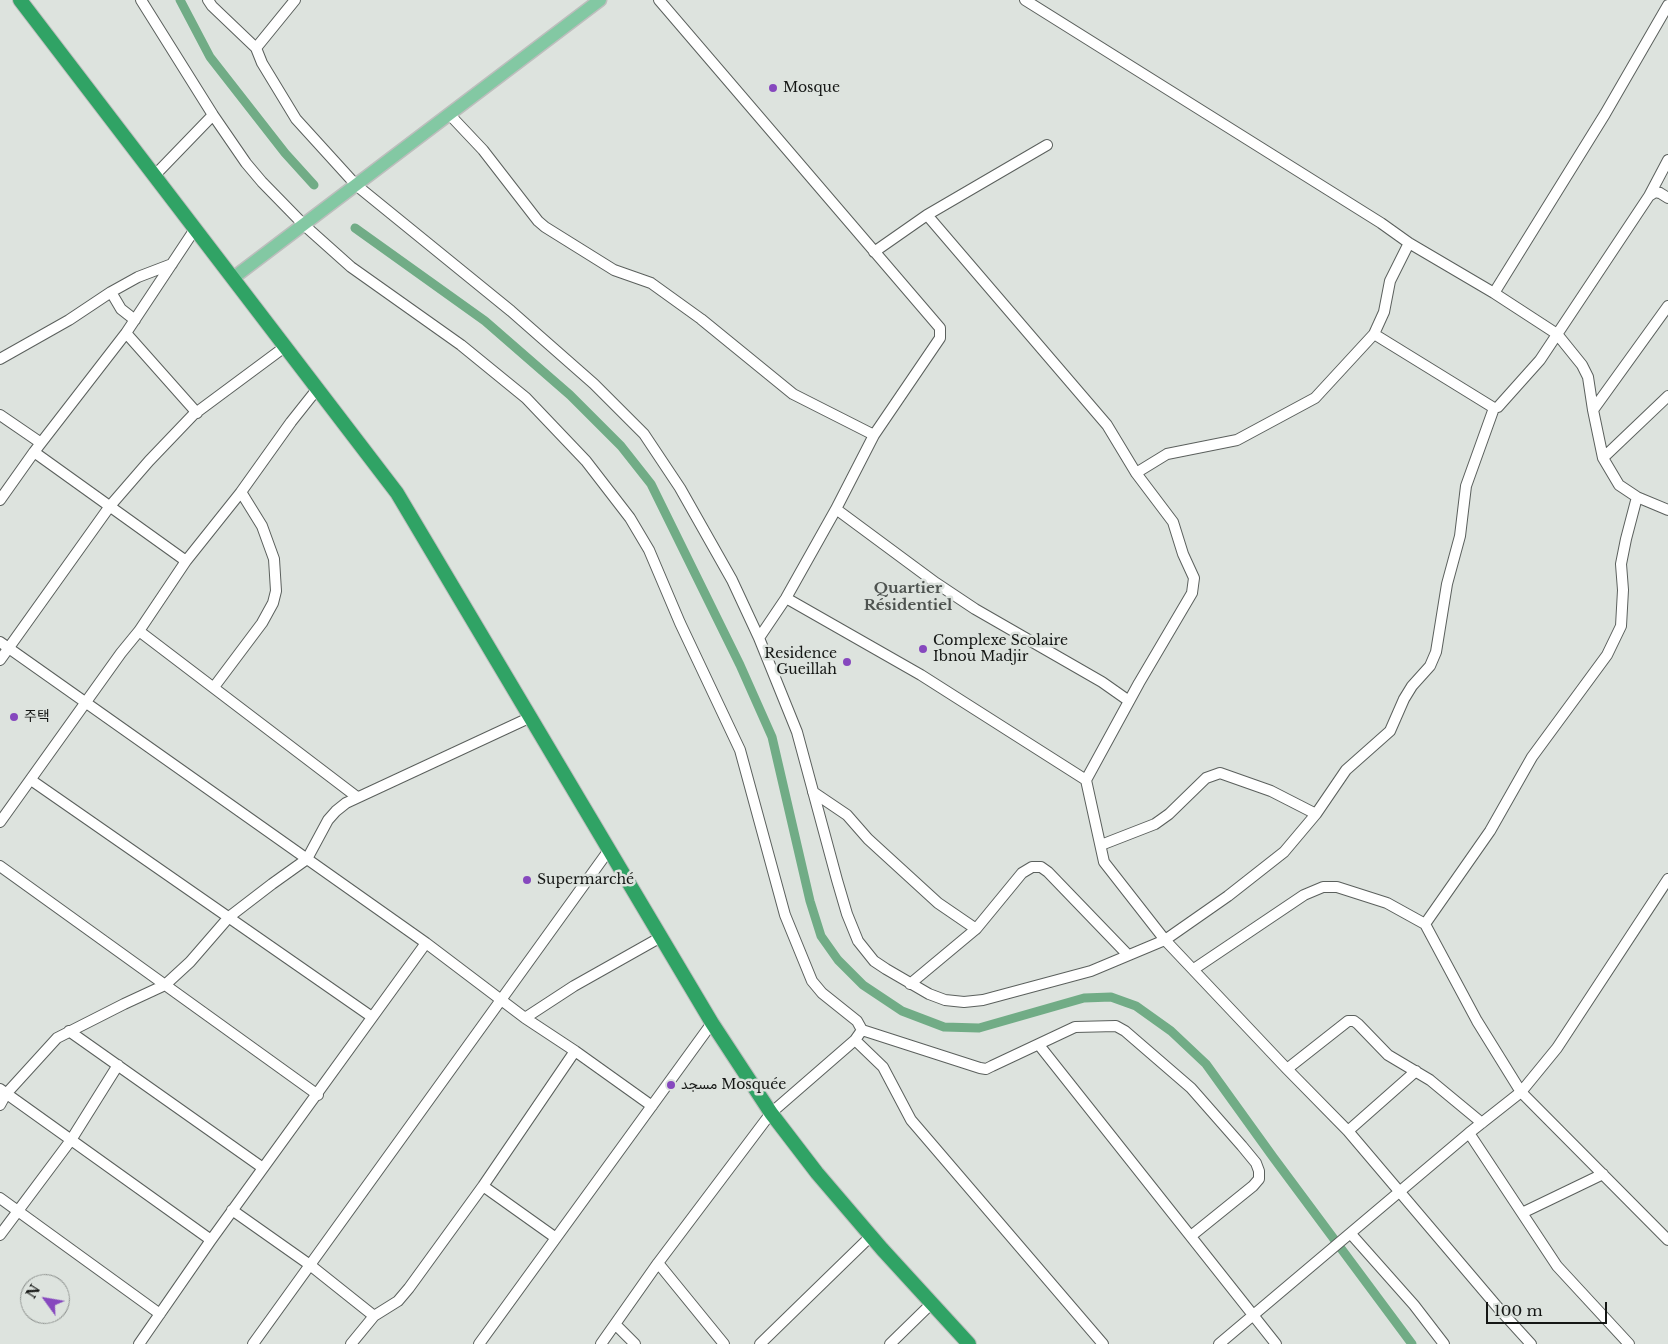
<!DOCTYPE html>
<html>
<head>
<meta charset="utf-8">
<style>
	body { margin:0 }
	#map { position:relative; width:1668px; height:1344px; overflow:hidden; background:#dde3de; font-family:"Libre Baskerville",serif }
	canvas { display:block }
	.north { position:absolute; left:20px; top:1274px; width:50px; height:50px; box-sizing:border-box; background:#dde3de; border:1px solid #8d918e; border-radius:50%; rotate:302deg; font-size:14px; font-weight:700; line-height:20px; text-align:center; color:#151715 }
	.north::after { content:''; display:block; margin:auto; width:18px; height:22px; background:#8648be; clip-path:polygon(50% 0,100% 100%,50% 72%,0 100%) }
	.scale { position:absolute; left:1486px; top:1302px; width:121px; height:22px; box-sizing:border-box; border:2px solid #151715; border-top:0; padding-left:6px; font-size:15px; line-height:18px; white-space:nowrap; color:#151715; -webkit-text-stroke:4px #dde3de; paint-order:stroke }
</style>
</head>
<body>
<div id="map">
<canvas width="1668" height="1344"></canvas>
<div class="north">N</div>
<div class="scale">100 m</div>
</div>
<script>
const g = document.querySelector('canvas').getContext('2d');
g.lineJoin = 'round';
const shape = rows => new Path2D(rows.map(r => 'M' + r).join(''));
function strokePath(path, color, width, dash) { g.strokeStyle = color; g.lineWidth = width; g.lineCap = dash ? 'butt' : 'round'; g.setLineDash(dash || []); g.stroke(path); }
function label(font, color, halo, rows, align = 'center') {
  g.font = font + ' "Libre Baskerville",Vazirmatn,"Noto Sans KR",serif'; g.lineWidth = 5; g.setLineDash([]); g.textBaseline = 'middle'; g.strokeStyle = halo; g.fillStyle = color; for (const [text, x, y, turn = 0] of rows) {
    g.save(); g.translate(x, y); g.rotate((+turn || 0) * Math.PI / 180); g.textAlign = isNaN(turn) ? turn : align; if (halo) g.strokeText(text, 0, 0); g.fillText(text, 0, 0); g.restore();
  }
}
strokePath(shape([
	[180,0,210,57,285,153,314,185],
	[355,228,485,321,570,395,621,446,651,484,740,665,772,737,810,901,821,936,838,960,863,985,902,1011,944,1027,979,1028,1084,998,1111,997,1136,1006,1171,1031,1206,1064,1273,1157,1412,1344]
]), '#71ac86', 9);
const minor = shape([
	[141,0,213,115,246,163,262,182,304,225,351,267,461,345,526,398,586,461,630,518,649,550,680,623,740,750,785,915,812,981,822,993,857,1021,862,1030,980,1068,986,1069,992,1066,1075,1027,1116,1026,1125,1031,1191,1088,1242,1146,1256,1163,1259,1171,1259,1179,1253,1186,1191,1236],
	[208,0,212,6,256,48,262,63,296,119,356,185,511,311,594,384,644,434,680,488,732,580,759,638,797,732,837,880,847,914,858,941,874,961,886,969,929,994,945,1000,964,1002,983,1000,1091,971,1165,940,1228,896,1284,852,1316,814,1346,770,1390,731,1404,699,1412,686,1430,666,1436,652,1447,584,1460,536,1466,486,1494,408,1498,407,1540,360,1649,196,1655,192,1660,193,1668,198],
	[659,0,940,328,940,338,874,435,836,509,936,583,975,609,1102,682,1129,701],
	[1025,0,1381,223,1409,243,1494,293,1557,334,1582,365,1588,377,1593,410,1603,458,1619,485,1637,497,1668,510],
	[256,48,295,0],
	[449,114,483,150,538,221,545,227,614,270,651,283,701,319,793,394,874,435],
	[155,175,213,115],
	[1649,196,1668,160],
	[927,215,1107,425,1136,473,1173,522,1183,554,1194,578,1192,593,1139,683,1086,780,1104,862,1165,940,1287,1069,1348,1131,1500,1310,1531,1344],
	[874,252,927,215,1047,145],
	[111,292,121,309,135,320],
	[1494,293,1605,114,1668,5],
	[126,333,197,413],
	[1374,334,1494,408],
	[0,359,69,320,111,292,138,277,172,264],
	[1593,410,1668,306],
	[0,415,41,443],
	[34,452,186,561],
	[1603,458,1668,396],
	[1136,473,1167,454,1237,440,1315,398,1374,334,1384,312,1390,281,1409,243],
	[0,500,34,452,126,333,195,229],
	[786,598,921,675,1086,780],
	[139,631,357,797],
	[759,638,786,598,836,509],
	[0,642,426,943,525,1018,575,1051,483,1186,409,1288,398,1301,374,1316,351,1344],
	[0,660,110,506,149,461,193,415,286,346],
	[214,687,262,623,273,603,276,591,274,559,262,526,241,492],
	[31,780,372,1017],
	[813,792,847,815,868,839,938,903,976,929],
	[0,822,121,653,139,631,186,561,241,492,291,422,318,388],
	[1101,845,1155,824,1169,814,1206,778,1220,773,1271,791,1316,814],
	[0,866,318,1095],
	[1425,924,1490,831,1532,757,1607,655,1621,626,1623,590,1621,564,1626,539,1637,497],
	[1194,969,1304,895,1323,887,1337,887,1387,903,1425,924,1477,1021,1521,1092,1668,1240],
	[910,984,976,929,1022,873,1032,867,1041,867,1048,872,1128,955],
	[525,1018,574,986,661,937],
	[69,1031,263,1168],
	[855,1040,883,1067,911,1120,1103,1344],
	[1039,1045,1276,1344],
	[575,1051,652,1106],
	[1287,1069,1348,1021,1354,1021,1358,1024,1388,1055,1430,1080,1482,1123],
	[0,1089,211,1240],
	[0,1105,6,1094,57,1038,124,1004,165,985,190,962,229,917,272,884,307,859,328,820,336,811,346,803,531,717],
	[1348,1131,1416,1071],
	[1469,1133,1557,1266,1629,1344],
	[483,1186,556,1238],
	[0,1198,160,1314],
	[232,1210,310,1265,374,1316],
	[1522,1213,1603,1174],
	[1351,1234,1414,1305,1444,1344],
	[0,1235,71,1140,118,1065],
	[658,1263,724,1344],
	[615,1324,635,1344],
	[139,1344,211,1240,426,943],
	[253,1344,609,850],
	[479,1344,712,1023],
	[601,1344,658,1263,771,1113,855,1040,862,1030],
	[760,1344,871,1236],
	[890,1344,932,1303],
	[1219,1344,1469,1133,1521,1092,1557,1048,1668,879]
]);
const major = shape([
	[233,278,600,0]
]);
const highway = shape([
	[20,0,397,493,712,1023,771,1113,817,1173,882,1249,969,1344]
]);
strokePath(minor, '#5b605d', 12);
strokePath(major, '#bdbebd', 15);
strokePath(highway, '#bdbebd', 16);
strokePath(minor, '#fff', 10);
strokePath(major, '#83c8a3', 12);
strokePath(highway, '#30a365', 14);
for (const [x, y, r, color] of [
	[773,88,5,"#8648be"],
	[923,649,5,"#8648be"],
	[847,662,5,"#8648be"],
	[14,717,5,"#8648be"],
	[527,880,5,"#8648be"],
	[671,1085,5,"#8648be"]
]) { const dot = new Path2D(); dot.arc(x, y, r, 0, 2 * Math.PI); g.fillStyle = color; g.fill(dot); strokePath(dot, '#dde3de', 2); }
label('14px', '#151715', '#dde3de', [
	["Mosque",783,88],
	["Complexe Scolaire",933,641],
	["Ibnou Madjir",933,657],
	["Residence",837,654,"right"],
	["Gueillah",837,670,"right"],
	["주택",24,717],
	["Supermarché",537,880],
	["مسجد Mosquée",681,1085]
], 'left');
label('bold 15px', '#4e5350', '#dde3de', [
	["Quartier",908,589],
	["Résidentiel",908,606]
]);
</script>
</body>
</html>
